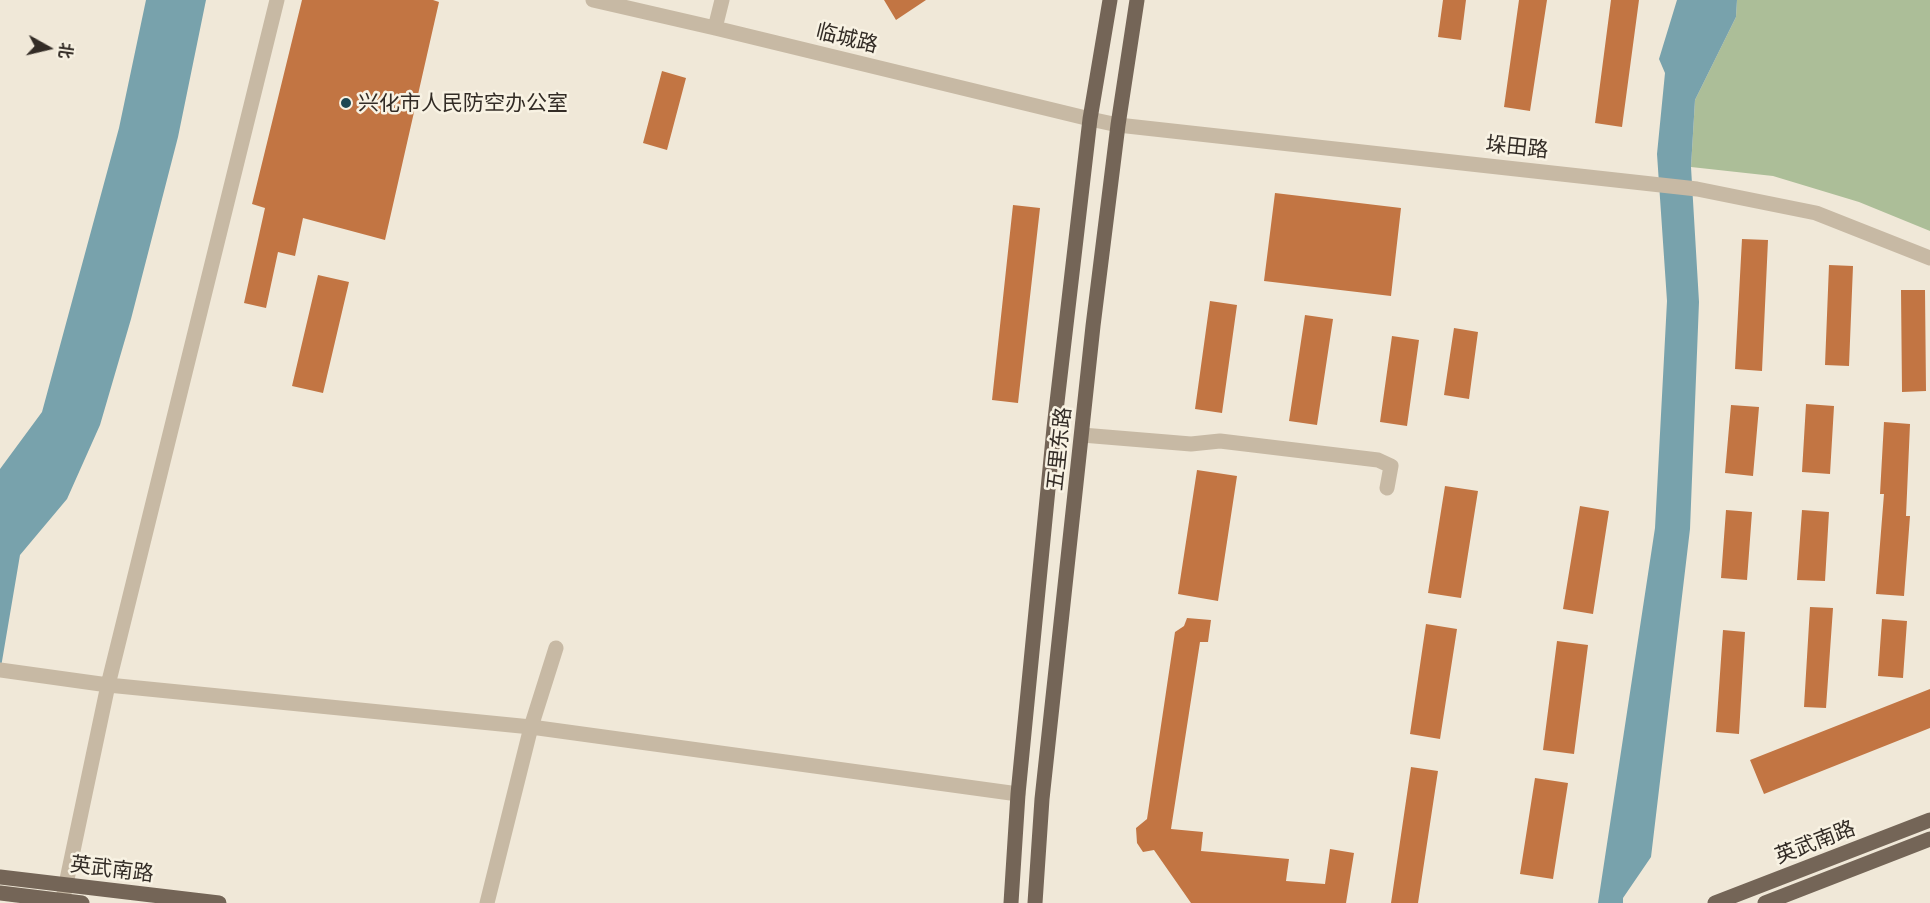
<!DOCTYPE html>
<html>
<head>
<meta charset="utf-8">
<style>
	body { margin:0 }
	#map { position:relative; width:1930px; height:903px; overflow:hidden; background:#f0e8d8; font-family:Barlow,"Noto Sans SC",sans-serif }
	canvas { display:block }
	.north { position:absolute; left:18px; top:18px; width:60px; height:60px; -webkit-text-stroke:4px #f8f2e3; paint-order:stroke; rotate:98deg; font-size:16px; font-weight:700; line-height:24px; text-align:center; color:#332c26 }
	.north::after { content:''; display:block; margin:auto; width:21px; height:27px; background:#332c26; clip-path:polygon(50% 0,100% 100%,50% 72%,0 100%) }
</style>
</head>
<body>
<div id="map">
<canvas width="1930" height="903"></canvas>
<div class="north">北</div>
</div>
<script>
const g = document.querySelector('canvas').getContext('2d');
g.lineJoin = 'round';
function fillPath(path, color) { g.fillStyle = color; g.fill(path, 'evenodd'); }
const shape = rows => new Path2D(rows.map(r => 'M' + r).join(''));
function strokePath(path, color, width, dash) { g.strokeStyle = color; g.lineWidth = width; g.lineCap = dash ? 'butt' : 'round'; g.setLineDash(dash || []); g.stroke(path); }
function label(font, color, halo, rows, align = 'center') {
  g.font = font + ' Barlow,"Noto Sans SC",sans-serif'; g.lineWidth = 5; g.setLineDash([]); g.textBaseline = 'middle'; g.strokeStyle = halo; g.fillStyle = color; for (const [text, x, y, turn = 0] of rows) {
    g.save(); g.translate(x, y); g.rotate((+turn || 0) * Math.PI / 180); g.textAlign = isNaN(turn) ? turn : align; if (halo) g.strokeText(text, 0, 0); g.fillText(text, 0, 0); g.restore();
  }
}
fillPath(shape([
	[1737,0,1930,0,1930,231,1859,202,1773,176,1691,167,1695,100,1736,17]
]), '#acbe98');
fillPath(shape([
	[146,0,206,0,178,137,131,319,100,425,67,499,20,555,0,673,0,469,42,412,119,128],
	[1677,0,1737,0,1736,17,1695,100,1691,167,1699,302,1690,529,1651,857,1623,898,1623,903,1598,903,1655,528,1667,301,1657,154,1665,73,1659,59]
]), '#78a2ac');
fillPath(shape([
	[302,0,433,0,439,2,385,240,303,218,295,256,278,252,266,308,244,303,265,208,252,204],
	[884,0,926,0,896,20],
	[1443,0,1466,0,1461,40,1438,37],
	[1519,0,1547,0,1530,111,1504,107],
	[1611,0,1639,0,1622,127,1595,123],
	[662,71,686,78,667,150,643,143],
	[1275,193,1401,208,1391,296,1264,281],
	[1013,205,1040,208,1018,403,992,400],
	[1742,239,1768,240,1762,371,1735,369],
	[1829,265,1853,266,1849,366,1825,365],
	[318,275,349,282,323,393,292,386],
	[1901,290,1925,290,1926,391,1902,392],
	[1210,301,1237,305,1222,413,1195,409],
	[1305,315,1333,319,1317,425,1289,421],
	[1454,328,1478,332,1469,399,1444,395],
	[1392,336,1419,340,1407,426,1380,422],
	[1806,404,1834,406,1830,474,1802,472],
	[1731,405,1759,407,1753,476,1725,473],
	[1884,422,1910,424,1906,516,1910,516,1904,596,1876,594,1884,494,1880,494],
	[1197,470,1237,476,1218,601,1178,594],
	[1445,486,1478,491,1461,598,1428,593],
	[1580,506,1609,511,1593,614,1563,609],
	[1726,510,1752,512,1747,580,1721,578],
	[1802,510,1829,512,1825,581,1797,580],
	[1810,607,1833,608,1826,708,1804,707],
	[1187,618,1211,620,1208,642,1200,642,1171,829,1203,832,1201,851,1289,859,1286,881,1325,884,1330,849,1354,853,1346,903,1191,903,1154,850,1143,852,1137,843,1136,828,1147,819,1175,632,1184,626],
	[1882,619,1907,621,1903,678,1878,676],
	[1426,624,1457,629,1440,739,1410,734],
	[1723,630,1745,632,1739,734,1716,732],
	[1557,641,1588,645,1574,754,1543,750],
	[1930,689,1930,728,1764,794,1750,760],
	[1411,767,1438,771,1418,903,1391,903],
	[1535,778,1568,783,1553,879,1520,874]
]), '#c27543');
strokePath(shape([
	[593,0,715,28,1090,119,1118,125,1697,189,1816,213,1930,258],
	[715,28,722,0],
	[1082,435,1191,444,1220,441,1378,460,1391,466,1387,488],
	[0,670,108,685,531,727,1018,794],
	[62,903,108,685,277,0],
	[487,903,531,727,556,648]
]), '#c7b9a4', 15);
strokePath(shape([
	[0,877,219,903],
	[0,893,82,903],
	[1011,903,1018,794,1054,428,1090,119,1110,0],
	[1035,903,1042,799,1093,326,1118,125,1137,0],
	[1715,903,1930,820],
	[1765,903,1930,839]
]), '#746557', 15);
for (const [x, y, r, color] of [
	[346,103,6,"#1d4752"]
]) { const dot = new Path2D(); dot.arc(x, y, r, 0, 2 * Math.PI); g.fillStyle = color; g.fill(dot); strokePath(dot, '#f8f2e3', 2); }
label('21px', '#332c26', '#f8f2e3', [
	["临城路",847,38,14],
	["垛田路",1517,147,6],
	["五里东路",1059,449,-84],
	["英武南路",1815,842,-21],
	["英武南路",112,869,7]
]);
label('21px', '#332c26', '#f8f2e3', [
	["兴化市人民防空办公室",358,103]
], 'left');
</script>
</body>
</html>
